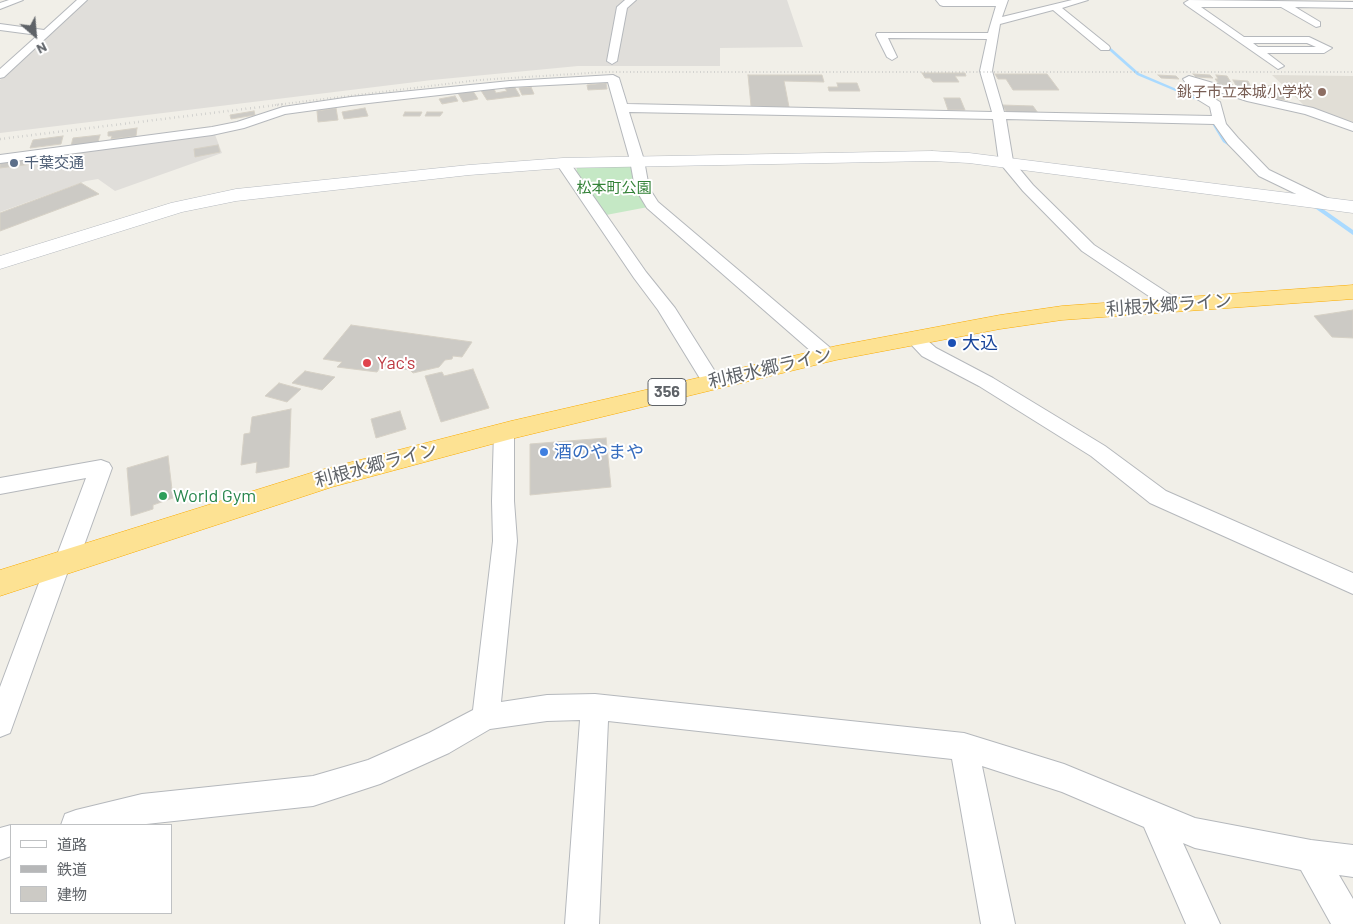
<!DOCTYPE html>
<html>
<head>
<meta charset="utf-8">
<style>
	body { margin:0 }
	#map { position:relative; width:1353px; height:924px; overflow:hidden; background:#f1efe8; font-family:Barlow,"Noto Sans JP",sans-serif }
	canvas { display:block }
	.legend { position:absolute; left:10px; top:824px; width:162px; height:90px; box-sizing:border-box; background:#fff; border:1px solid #bfc1c3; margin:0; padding:6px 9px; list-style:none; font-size:15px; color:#5f6368 }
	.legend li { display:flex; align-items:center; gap:10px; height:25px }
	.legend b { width:25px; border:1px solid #bfc1c3 }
	.north { position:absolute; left:10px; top:10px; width:50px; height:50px; -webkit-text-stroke:4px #fff; paint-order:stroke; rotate:153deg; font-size:14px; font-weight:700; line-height:20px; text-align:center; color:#5f6368 }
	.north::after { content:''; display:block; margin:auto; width:18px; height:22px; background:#5f6368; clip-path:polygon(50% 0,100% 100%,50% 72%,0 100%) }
</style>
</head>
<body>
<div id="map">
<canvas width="1353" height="924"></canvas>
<ul class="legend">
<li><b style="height:6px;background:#fff"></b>道路</li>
<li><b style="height:6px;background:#b6b7b8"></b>鉄道</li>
<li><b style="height:14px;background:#cccac5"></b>建物</li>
</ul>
<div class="north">N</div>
</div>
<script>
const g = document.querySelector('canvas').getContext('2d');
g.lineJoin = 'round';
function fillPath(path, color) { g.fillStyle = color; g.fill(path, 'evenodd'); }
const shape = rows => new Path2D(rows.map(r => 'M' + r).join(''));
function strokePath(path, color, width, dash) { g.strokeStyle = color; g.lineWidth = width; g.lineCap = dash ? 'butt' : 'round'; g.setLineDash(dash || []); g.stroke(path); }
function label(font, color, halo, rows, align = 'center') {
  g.font = font + ' Barlow,"Noto Sans JP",sans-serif'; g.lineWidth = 4; g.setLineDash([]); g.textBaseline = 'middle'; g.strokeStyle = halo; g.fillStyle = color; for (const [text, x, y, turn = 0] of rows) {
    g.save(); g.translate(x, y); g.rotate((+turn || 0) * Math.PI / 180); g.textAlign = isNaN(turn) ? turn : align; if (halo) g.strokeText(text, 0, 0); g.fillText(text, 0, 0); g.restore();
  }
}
fillPath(shape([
	[87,0,787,0,803,47,720,48,720,66,578,66,432,80,0,133,0,80],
	[214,132,222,153,115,191,98,179,86,181,0,212,0,160]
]), '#e0deda');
fillPath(shape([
	[1272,75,1353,76,1353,125,1308,109]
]), '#e1ded6');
fillPath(shape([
	[630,164,637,189,648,207,606,215,576,175,577,166]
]), '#c5e8c5');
fillPath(shape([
	[1101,41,1103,41,1139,73,1207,102,1204,103,1137,75,1101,43,1101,41],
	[1211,114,1215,115,1215,122,1227,140,1236,146,1236,148,1232,148,1223,142,1211,122,1211,114],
	[1309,202,1313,202,1353,230,1353,235,1309,204,1309,202]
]), '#aadaff');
const building = shape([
	[922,73,965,73,966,76,955,76,959,82,933,82,930,78,925,78,922,73],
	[995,74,1047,74,1059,90,1013,90,1006,79,998,79,995,74],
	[1193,74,1210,75,1213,78,1196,77,1193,74],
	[748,75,822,75,824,82,784,81,789,107,751,106,748,75],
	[1158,75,1176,76,1179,79,1161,78,1158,75],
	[1216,75,1227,76,1233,86,1219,84,1215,79,1218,79,1216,75],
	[1233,80,1248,81,1253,91,1238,89,1233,80],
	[606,83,607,89,588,90,587,85,606,83],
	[837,83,857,83,860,91,829,91,828,87,838,87,837,83],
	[1261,85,1279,87,1288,100,1269,98,1261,85],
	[514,86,520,96,487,100,480,89,493,87,496,93,507,91,504,87,514,86],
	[531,87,534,94,522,95,519,88,531,87],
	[1197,88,1214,89,1220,97,1203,95,1197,88],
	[473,91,478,99,463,102,458,93,473,91],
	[455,96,458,101,442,104,439,99,455,96],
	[944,98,960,98,965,110,948,110,944,98],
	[1002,105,1033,106,1038,113,1007,113,1002,105],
	[336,108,338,120,318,122,317,111,336,108],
	[365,108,368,116,344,119,342,112,365,108],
	[254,111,255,115,231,119,230,115,254,111],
	[405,112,422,112,420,116,403,116,405,112],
	[427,112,443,112,440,116,425,116,427,112],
	[137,128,136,136,111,139,112,136,108,136,108,132,137,128],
	[100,135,98,142,71,146,73,138,100,135],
	[63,136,61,144,30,148,33,140,63,136],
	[218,145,220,152,195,157,194,149,218,145],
	[36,156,32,164,0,168,0,161,36,156],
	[81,183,99,194,0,231,0,213,81,183],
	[1353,310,1353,338,1332,337,1314,316,1353,310],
	[351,325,472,342,462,357,453,356,452,359,445,360,439,367,413,373,410,370,381,366,377,372,337,367,342,362,323,359,351,325],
	[473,369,489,408,441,422,425,376,442,372,444,376,473,369],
	[305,371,335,377,322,390,292,383,305,371],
	[279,383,301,389,287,402,265,396,279,383],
	[291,409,289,467,256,473,257,462,241,465,244,434,250,433,252,417,291,409],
	[400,411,406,429,376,438,371,419,400,411],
	[606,438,611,487,530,495,530,444,606,438],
	[168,456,173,498,153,505,153,509,131,516,127,468,168,456]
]);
fillPath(building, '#cccac5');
strokePath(building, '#d6d1c6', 1);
const street = shape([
	[9,0,23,0,0,9,0,3,9,0],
	[77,0,87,0,4,77,0,78,0,69,38,35,0,30,0,24,44,30,77,0],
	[625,0,636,0,627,8,617,61,612,64,607,61,617,7,625,0],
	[936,0,1008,0,1002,17,1072,0,1088,0,1062,8,1109,46,1110,48,1109,50,1101,50,1053,10,1000,24,992,71,1004,112,1212,116,1210,107,1197,99,1183,79,1189,76,1254,95,1313,108,1353,123,1353,131,1305,114,1247,101,1200,86,1205,93,1220,102,1226,124,1238,138,1269,170,1331,200,1333,203,1331,206,1321,206,1259,176,1228,144,1214,124,1006,119,1013,161,1033,185,1094,245,1180,301,1183,305,1180,309,1174,310,1168,309,1082,251,1023,191,999,162,993,119,629,112,644,160,649,188,658,202,834,351,836,355,834,359,827,361,820,359,647,208,635,188,630,160,608,82,510,87,351,105,285,114,244,128,212,135,0,163,0,155,212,127,237,122,283,107,351,97,510,81,613,75,619,78,627,104,992,112,980,71,987,39,888,38,897,57,892,60,887,57,876,35,877,33,988,33,996,6,943,6,940,5,936,0],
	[1189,0,1353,2,1353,8,1295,7,1320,22,1320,26,1316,27,1281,7,1201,7,1244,37,1309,37,1332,48,1324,53,1267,53,1284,66,1278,69,1186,5,1184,3,1189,0],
	[1253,43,1307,43,1316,47,1258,47,1253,43],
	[563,159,568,160,646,272,675,308,721,381,718,385,711,387,704,385,658,310,634,278,556,163,563,159],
	[914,333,920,334,936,348,993,378,1105,446,1166,491,1353,573,1353,594,1150,503,1091,456,979,386,922,356,905,338,908,334,914,333],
	[504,425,511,427,514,432,514,501,517,541,501,702,547,695,595,694,964,733,1064,764,1195,818,1311,840,1353,845,1353,877,1339,875,1353,899,1353,924,1331,924,1301,870,1195,848,1183,843,1220,924,1186,924,1144,827,1062,792,982,766,1015,924,981,924,952,759,608,721,599,924,565,924,580,720,547,721,490,729,449,753,380,784,313,806,137,825,61,825,65,814,76,810,142,794,313,776,368,760,429,733,473,710,493,541,492,501,494,432,497,427,504,425],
	[101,460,109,463,112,468,78,562,74,569,68,571,10,733,0,737,0,687,46,564,50,557,57,555,86,478,0,494,0,478,101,460],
	[11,825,11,856,0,860,0,828,11,825]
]);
const secondary = shape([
	[932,151,969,153,1353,201,1353,213,969,163,932,161,563,168,469,175,236,201,182,212,0,269,0,256,171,203,236,189,469,165,563,158,932,151]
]);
const highway = shape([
	[1353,285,1353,299,1062,320,1000,329,836,360,511,439,332,487,0,596,0,570,317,471,511,421,836,346,1000,315,1062,306,1353,285]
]);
strokePath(street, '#b5b8bc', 2);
strokePath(secondary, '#b6babf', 1);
strokePath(highway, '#f9ab00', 1);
fillPath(street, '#fff');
fillPath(secondary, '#fff');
fillPath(highway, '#fde293');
strokePath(shape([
	[275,105,479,80,605,72,1353,72]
]), '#b6b7b8', 2, [0.5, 3]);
strokePath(shape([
	[0,139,285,104]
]), '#b6b7b8', 2.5, [0.5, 4]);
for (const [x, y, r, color] of [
	[1322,92,5,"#8d6e63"],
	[14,163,5,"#5c6f8a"],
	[952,343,5,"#1a4fb4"],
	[367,363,5,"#e0444e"],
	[544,452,5,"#3f7fe0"],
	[163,496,5,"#2e9e5b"]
]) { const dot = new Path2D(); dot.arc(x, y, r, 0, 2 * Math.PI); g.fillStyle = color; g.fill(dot); strokePath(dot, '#fff', 2); }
label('15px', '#785e54', '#fff', [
	["銚子市立本城小学校",1312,92]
], 'right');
label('15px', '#4e5e75', '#fff', [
	["千葉交通",24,163]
], 'left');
label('15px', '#348238', '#fff', [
	["松本町公園",614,188]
]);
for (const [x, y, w] of [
	[667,392,38]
]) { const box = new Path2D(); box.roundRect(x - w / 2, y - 13.5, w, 27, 4); g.fillStyle = '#fff'; g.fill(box); strokePath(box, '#5f6368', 1); }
label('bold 16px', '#5f6368', null, [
	["356",667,392]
]);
label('18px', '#5f6368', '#fff', [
	["利根水郷ライン",1169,305,-4],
	["利根水郷ライン",770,368,-13],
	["利根水郷ライン",376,465,-15]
]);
label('18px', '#164399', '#fff', [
	["大込",962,343]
], 'left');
label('18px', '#be3a42', '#fff', [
	["Yac's",377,363]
], 'left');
label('18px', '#366cbe', '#fff', [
	["酒のやまや",554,452]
], 'left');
label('18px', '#27864d', '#fff', [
	["World Gym",173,496]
], 'left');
</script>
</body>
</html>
